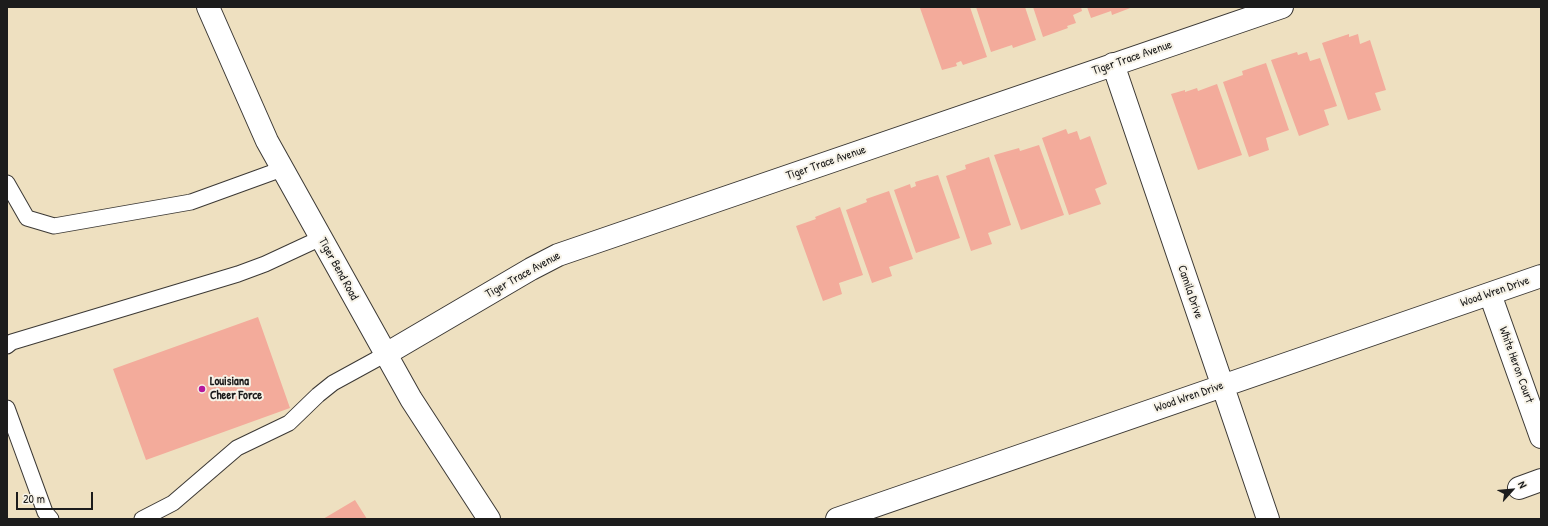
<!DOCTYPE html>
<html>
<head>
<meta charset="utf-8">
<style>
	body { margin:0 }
	#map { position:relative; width:1548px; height:526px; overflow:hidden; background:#eee0c0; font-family:"Patrick Hand",sans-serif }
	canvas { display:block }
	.frame { position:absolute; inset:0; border:8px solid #1c1c1c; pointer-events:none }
	.north { position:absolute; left:1492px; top:470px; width:40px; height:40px; -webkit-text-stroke:3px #f7f3e8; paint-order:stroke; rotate:63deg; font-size:11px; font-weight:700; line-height:16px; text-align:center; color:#1c1c1c }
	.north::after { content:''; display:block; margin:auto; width:14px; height:18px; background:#1c1c1c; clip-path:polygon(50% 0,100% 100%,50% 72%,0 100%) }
	.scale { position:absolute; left:16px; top:492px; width:77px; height:18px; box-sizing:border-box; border:2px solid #1c1c1c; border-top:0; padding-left:5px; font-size:12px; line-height:14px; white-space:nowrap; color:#1c1c1c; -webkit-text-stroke:3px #f7f3e8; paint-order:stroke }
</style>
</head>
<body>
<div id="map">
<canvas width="1548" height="526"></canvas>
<div class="frame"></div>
<div class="north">N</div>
<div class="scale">20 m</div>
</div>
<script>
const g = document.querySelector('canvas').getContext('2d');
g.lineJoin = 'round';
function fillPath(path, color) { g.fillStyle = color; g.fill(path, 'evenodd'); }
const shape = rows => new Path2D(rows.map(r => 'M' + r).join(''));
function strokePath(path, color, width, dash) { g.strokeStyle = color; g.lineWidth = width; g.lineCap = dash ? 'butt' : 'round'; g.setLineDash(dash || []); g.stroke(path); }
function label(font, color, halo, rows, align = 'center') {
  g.font = font + ' "Patrick Hand",sans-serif'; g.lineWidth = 4; g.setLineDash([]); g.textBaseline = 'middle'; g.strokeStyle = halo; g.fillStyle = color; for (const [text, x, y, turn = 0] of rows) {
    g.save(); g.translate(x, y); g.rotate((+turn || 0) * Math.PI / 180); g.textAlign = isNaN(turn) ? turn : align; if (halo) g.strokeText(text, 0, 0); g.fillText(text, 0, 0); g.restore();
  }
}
fillPath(shape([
	[924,7,970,7,987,57,963,65,961,61,956,63,957,66,942,70,920,8],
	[976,7,1025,7,1036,40,1013,48,1012,45,991,52],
	[1033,7,1081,7,1082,11,1073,15,1076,23,1067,26,1068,28,1043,37],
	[1087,7,1133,7,1112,15,1111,11,1091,18],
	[1349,34,1349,37,1358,34,1360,44,1370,40,1386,90,1375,93,1381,110,1348,120,1322,43],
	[1297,52,1298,55,1307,52,1310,61,1320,58,1337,106,1324,110,1329,125,1299,136,1271,60],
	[1266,63,1289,130,1266,138,1269,150,1249,157,1223,82,1243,75,1242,71],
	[1217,84,1242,155,1198,170,1171,94,1185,90,1185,92,1197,88,1198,91],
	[1066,129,1068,134,1077,131,1080,140,1090,136,1107,184,1095,189,1101,204,1069,215,1042,138],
	[1039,145,1064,215,1021,230,994,155,1019,148,1020,151],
	[989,157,1011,225,988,233,992,244,971,251,946,176,966,169,965,165],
	[938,175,960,238,916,253,894,190,910,184,911,188,916,186,915,182],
	[889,191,913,259,889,267,892,276,872,283,846,210,867,202,866,199],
	[840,207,863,275,839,283,842,294,823,301,796,226,816,219,815,217],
	[258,317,290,408,146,460,113,369],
	[355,500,367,519,323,519]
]), '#f3ab9b');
const service = shape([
	[7,183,27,218,54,226,191,202,282,169],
	[7,346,12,342,238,274,265,264,321,238],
	[7,408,45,512,51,519],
	[142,519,173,503,237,448,289,423,318,395,333,383,386,354]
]);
const minor = shape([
	[1113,64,1268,519],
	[1490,294,1541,437],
	[386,354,531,269,558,255,1282,7],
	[1519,488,1541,480],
	[837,519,1541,276]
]);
const secondary = shape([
	[208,7,267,141,411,399,489,519]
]);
strokePath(service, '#3c3935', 17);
strokePath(minor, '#3c3935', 24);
strokePath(secondary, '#3c3935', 24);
strokePath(service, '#fff', 15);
strokePath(minor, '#fff', 22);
strokePath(secondary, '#fff', 22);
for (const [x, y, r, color] of [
	[202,389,4,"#b5179e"]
]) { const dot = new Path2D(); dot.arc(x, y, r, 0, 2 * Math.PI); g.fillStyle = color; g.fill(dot); strokePath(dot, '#f7f3e8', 1.5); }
label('12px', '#1c1c1c', '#f7f3e8', [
	["Tiger Trace Avenue",1132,58,-19],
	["Tiger Trace Avenue",826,163,-19],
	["Tiger Bend Road",338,269,61],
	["Tiger Trace Avenue",523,275,-29],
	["Camila Drive",1190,292,71],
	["Wood Wren Drive",1495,292,-19],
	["White Heron Court",1516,365,70],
	["Wood Wren Drive",1189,397,-19]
]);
label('bold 12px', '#1c1c1c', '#f7f3e8', [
	["Louisiana",210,382],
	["Cheer Force",210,396]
], 'left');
</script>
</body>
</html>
